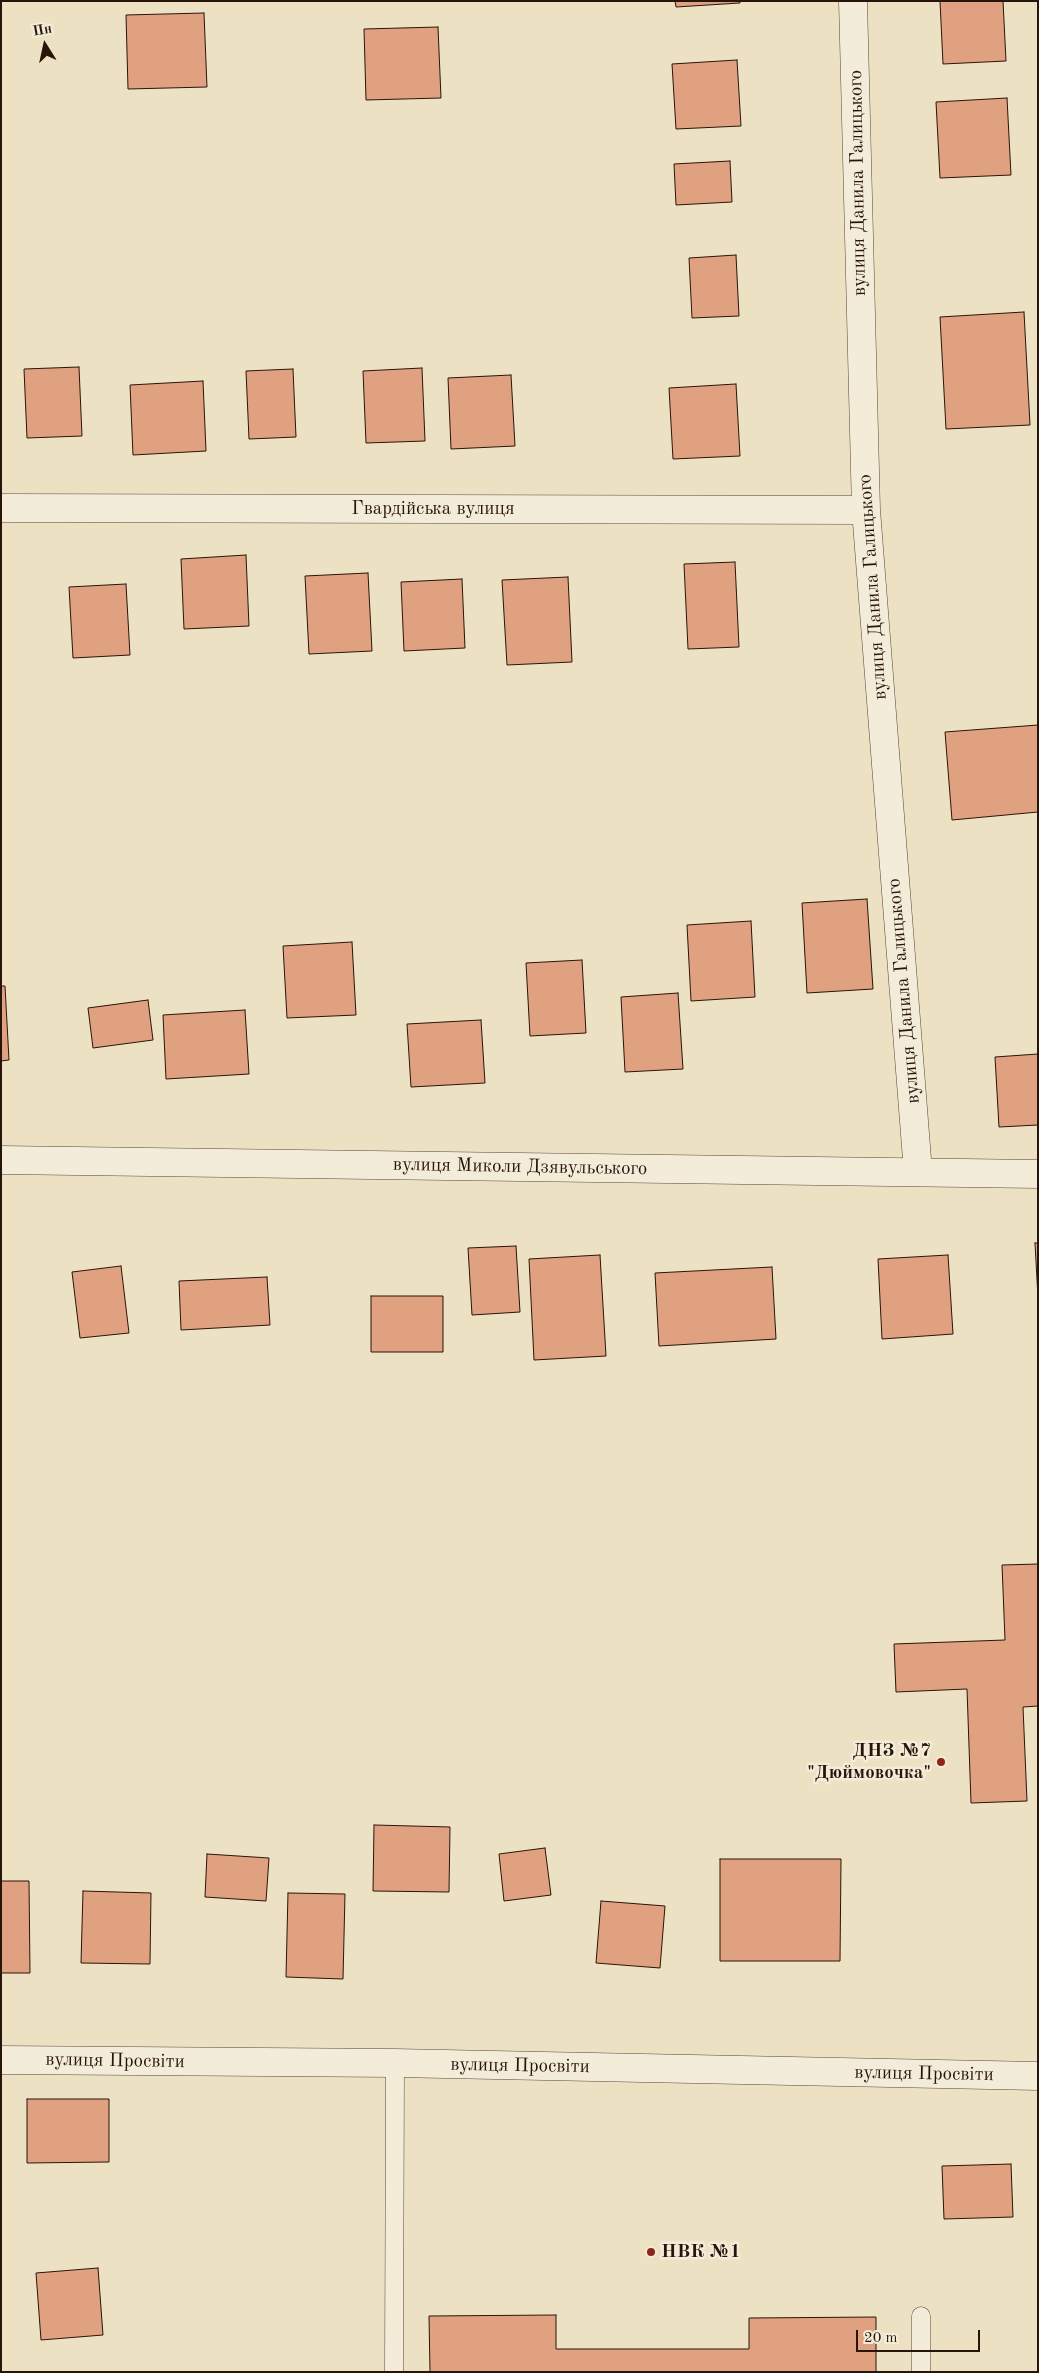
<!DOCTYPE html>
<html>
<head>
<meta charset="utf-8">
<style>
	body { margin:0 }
	#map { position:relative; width:1039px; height:2373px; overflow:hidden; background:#ede1c4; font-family:"Old Standard TT",serif }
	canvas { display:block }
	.frame { position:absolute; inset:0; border:2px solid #29140a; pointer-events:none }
	.north { position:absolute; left:20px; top:20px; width:50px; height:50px; -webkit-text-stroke:4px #f3ecd9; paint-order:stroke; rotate:350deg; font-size:14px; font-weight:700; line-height:20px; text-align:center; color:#29140a }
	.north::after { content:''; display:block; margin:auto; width:18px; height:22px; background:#29140a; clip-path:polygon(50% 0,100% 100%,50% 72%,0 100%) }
	.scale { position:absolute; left:856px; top:2330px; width:124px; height:22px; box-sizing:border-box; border:2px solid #29140a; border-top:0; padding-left:6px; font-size:15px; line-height:18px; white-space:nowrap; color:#29140a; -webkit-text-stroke:4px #f3ecd9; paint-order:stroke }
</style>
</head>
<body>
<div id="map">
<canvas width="1039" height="2373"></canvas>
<div class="frame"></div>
<div class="north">Пн</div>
<div class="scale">20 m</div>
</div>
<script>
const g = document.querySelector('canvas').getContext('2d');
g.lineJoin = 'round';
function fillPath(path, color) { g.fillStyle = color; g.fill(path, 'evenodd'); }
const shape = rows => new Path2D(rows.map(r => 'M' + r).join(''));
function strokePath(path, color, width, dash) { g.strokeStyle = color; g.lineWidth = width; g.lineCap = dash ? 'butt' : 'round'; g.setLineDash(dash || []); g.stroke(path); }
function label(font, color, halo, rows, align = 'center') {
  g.font = font + ' "Old Standard TT",serif'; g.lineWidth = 5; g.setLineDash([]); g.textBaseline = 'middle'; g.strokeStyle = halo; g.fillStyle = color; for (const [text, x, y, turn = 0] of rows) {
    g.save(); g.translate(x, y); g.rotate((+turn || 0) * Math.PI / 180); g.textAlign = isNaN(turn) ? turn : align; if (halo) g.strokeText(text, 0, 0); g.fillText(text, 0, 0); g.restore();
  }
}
const building = shape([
	[675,1,740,1,740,3,676,7,675,1],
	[940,1,1003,1,1006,61,943,64,940,1],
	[204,13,207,87,128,89,126,15,204,13],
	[438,27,441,98,366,100,364,29,438,27],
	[737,60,741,126,676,129,672,64,737,60],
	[1007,98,1011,175,940,178,936,102,1007,98],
	[730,161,732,202,676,205,674,164,730,161],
	[736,255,739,316,692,318,689,258,736,255],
	[1024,312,1030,425,946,429,940,317,1024,312],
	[79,367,82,436,27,438,24,369,79,367],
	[422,368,425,441,366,443,363,371,422,368],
	[293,369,296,437,249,439,246,371,293,369],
	[511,375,515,446,451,449,448,378,511,375],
	[203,381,206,451,133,455,130,385,203,381],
	[736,384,740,456,673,459,669,388,736,384],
	[246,555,249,626,184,629,181,559,246,555],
	[735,562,739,647,688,649,684,564,735,562],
	[368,573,372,651,309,654,305,576,368,573],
	[568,577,572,662,507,665,502,580,568,577],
	[462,579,465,648,404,651,401,582,462,579],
	[126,584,130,655,73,658,69,587,126,584],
	[1038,725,1038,812,952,820,945,732,1038,725],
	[867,899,873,989,807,993,802,903,867,899],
	[751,921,755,997,691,1001,687,925,751,921],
	[352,942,356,1015,287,1018,283,946,352,942],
	[582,960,586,1033,530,1036,526,963,582,960],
	[1,986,5,986,9,1060,1,1061,1,986],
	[678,993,683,1069,625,1072,621,997,678,993],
	[148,1000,153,1040,93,1048,88,1008,148,1000],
	[245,1010,249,1074,166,1079,163,1015,245,1010],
	[481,1020,485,1083,411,1087,407,1024,481,1020],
	[1038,1054,1038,1125,999,1127,995,1057,1038,1054],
	[1035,1243,1038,1243,1038,1298,1035,1243],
	[516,1246,520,1312,472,1315,468,1248,516,1246],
	[600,1255,606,1356,534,1360,529,1259,600,1255],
	[948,1255,953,1334,882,1339,878,1259,948,1255],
	[121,1266,129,1333,80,1338,72,1272,121,1266],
	[772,1267,776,1339,659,1346,655,1273,772,1267],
	[267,1277,270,1325,181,1330,179,1281,267,1277],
	[371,1296,443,1296,443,1352,371,1352,371,1296],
	[1038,1564,1038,1706,1023,1707,1027,1801,971,1803,967,1689,896,1692,894,1644,1005,1640,1002,1565,1038,1564],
	[374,1825,450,1827,449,1892,373,1891,374,1825],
	[545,1848,551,1895,504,1901,499,1854,545,1848],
	[207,1854,269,1858,266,1901,205,1897,207,1854],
	[720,1859,841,1859,840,1961,720,1961,720,1859],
	[1,1881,29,1881,30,1973,1,1973,1,1881],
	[83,1891,151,1893,150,1964,81,1963,83,1891],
	[288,1893,345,1894,343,1979,286,1977,288,1893],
	[601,1901,665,1906,660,1968,596,1963,601,1901],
	[27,2099,109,2099,109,2162,27,2163,27,2099],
	[1011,2164,1013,2217,944,2219,942,2166,1011,2164],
	[98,2268,103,2335,41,2340,36,2273,98,2268],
	[556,2315,556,2349,749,2349,749,2318,876,2317,876,2372,430,2372,429,2316,556,2315]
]);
fillPath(building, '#e0a181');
strokePath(building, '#29140a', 1);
const service = shape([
	[394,2372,395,2063],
	[921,2372,921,2316]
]);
const minor = shape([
	[853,1,866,510,918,1172],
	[1,508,866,510],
	[1,1160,1038,1174],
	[1,2060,395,2063,1038,2076]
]);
strokePath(service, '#5a4738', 19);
strokePath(minor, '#5a4738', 29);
strokePath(service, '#f3ecd9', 18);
strokePath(minor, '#f3ecd9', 28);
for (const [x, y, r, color] of [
	[941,1762,5,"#8f2418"],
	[651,2252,5,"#8f2418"]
]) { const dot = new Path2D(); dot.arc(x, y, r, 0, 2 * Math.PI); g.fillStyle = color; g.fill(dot); strokePath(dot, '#f3ecd9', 2); }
label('19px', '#29140a', '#f3ecd9', [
	["вулиця Данила Галицького",858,183,-91],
	["Гвардійська вулиця",433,509],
	["вулиця Данила Галицького",873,587,-94],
	["вулиця Данила Галицького",904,991,-95],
	["вулиця Миколи Дзявульського",520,1167,1],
	["вулиця Просвіти",115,2061,1],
	["вулиця Просвіти",520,2066,1],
	["вулиця Просвіти",924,2074,1]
]);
label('bold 19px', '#29140a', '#f3ecd9', [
	["ДНЗ №7",931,1751],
	["\"Дюймовочка\"",931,1773],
	["НВК №1",661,2252,"left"]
], 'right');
</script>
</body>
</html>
